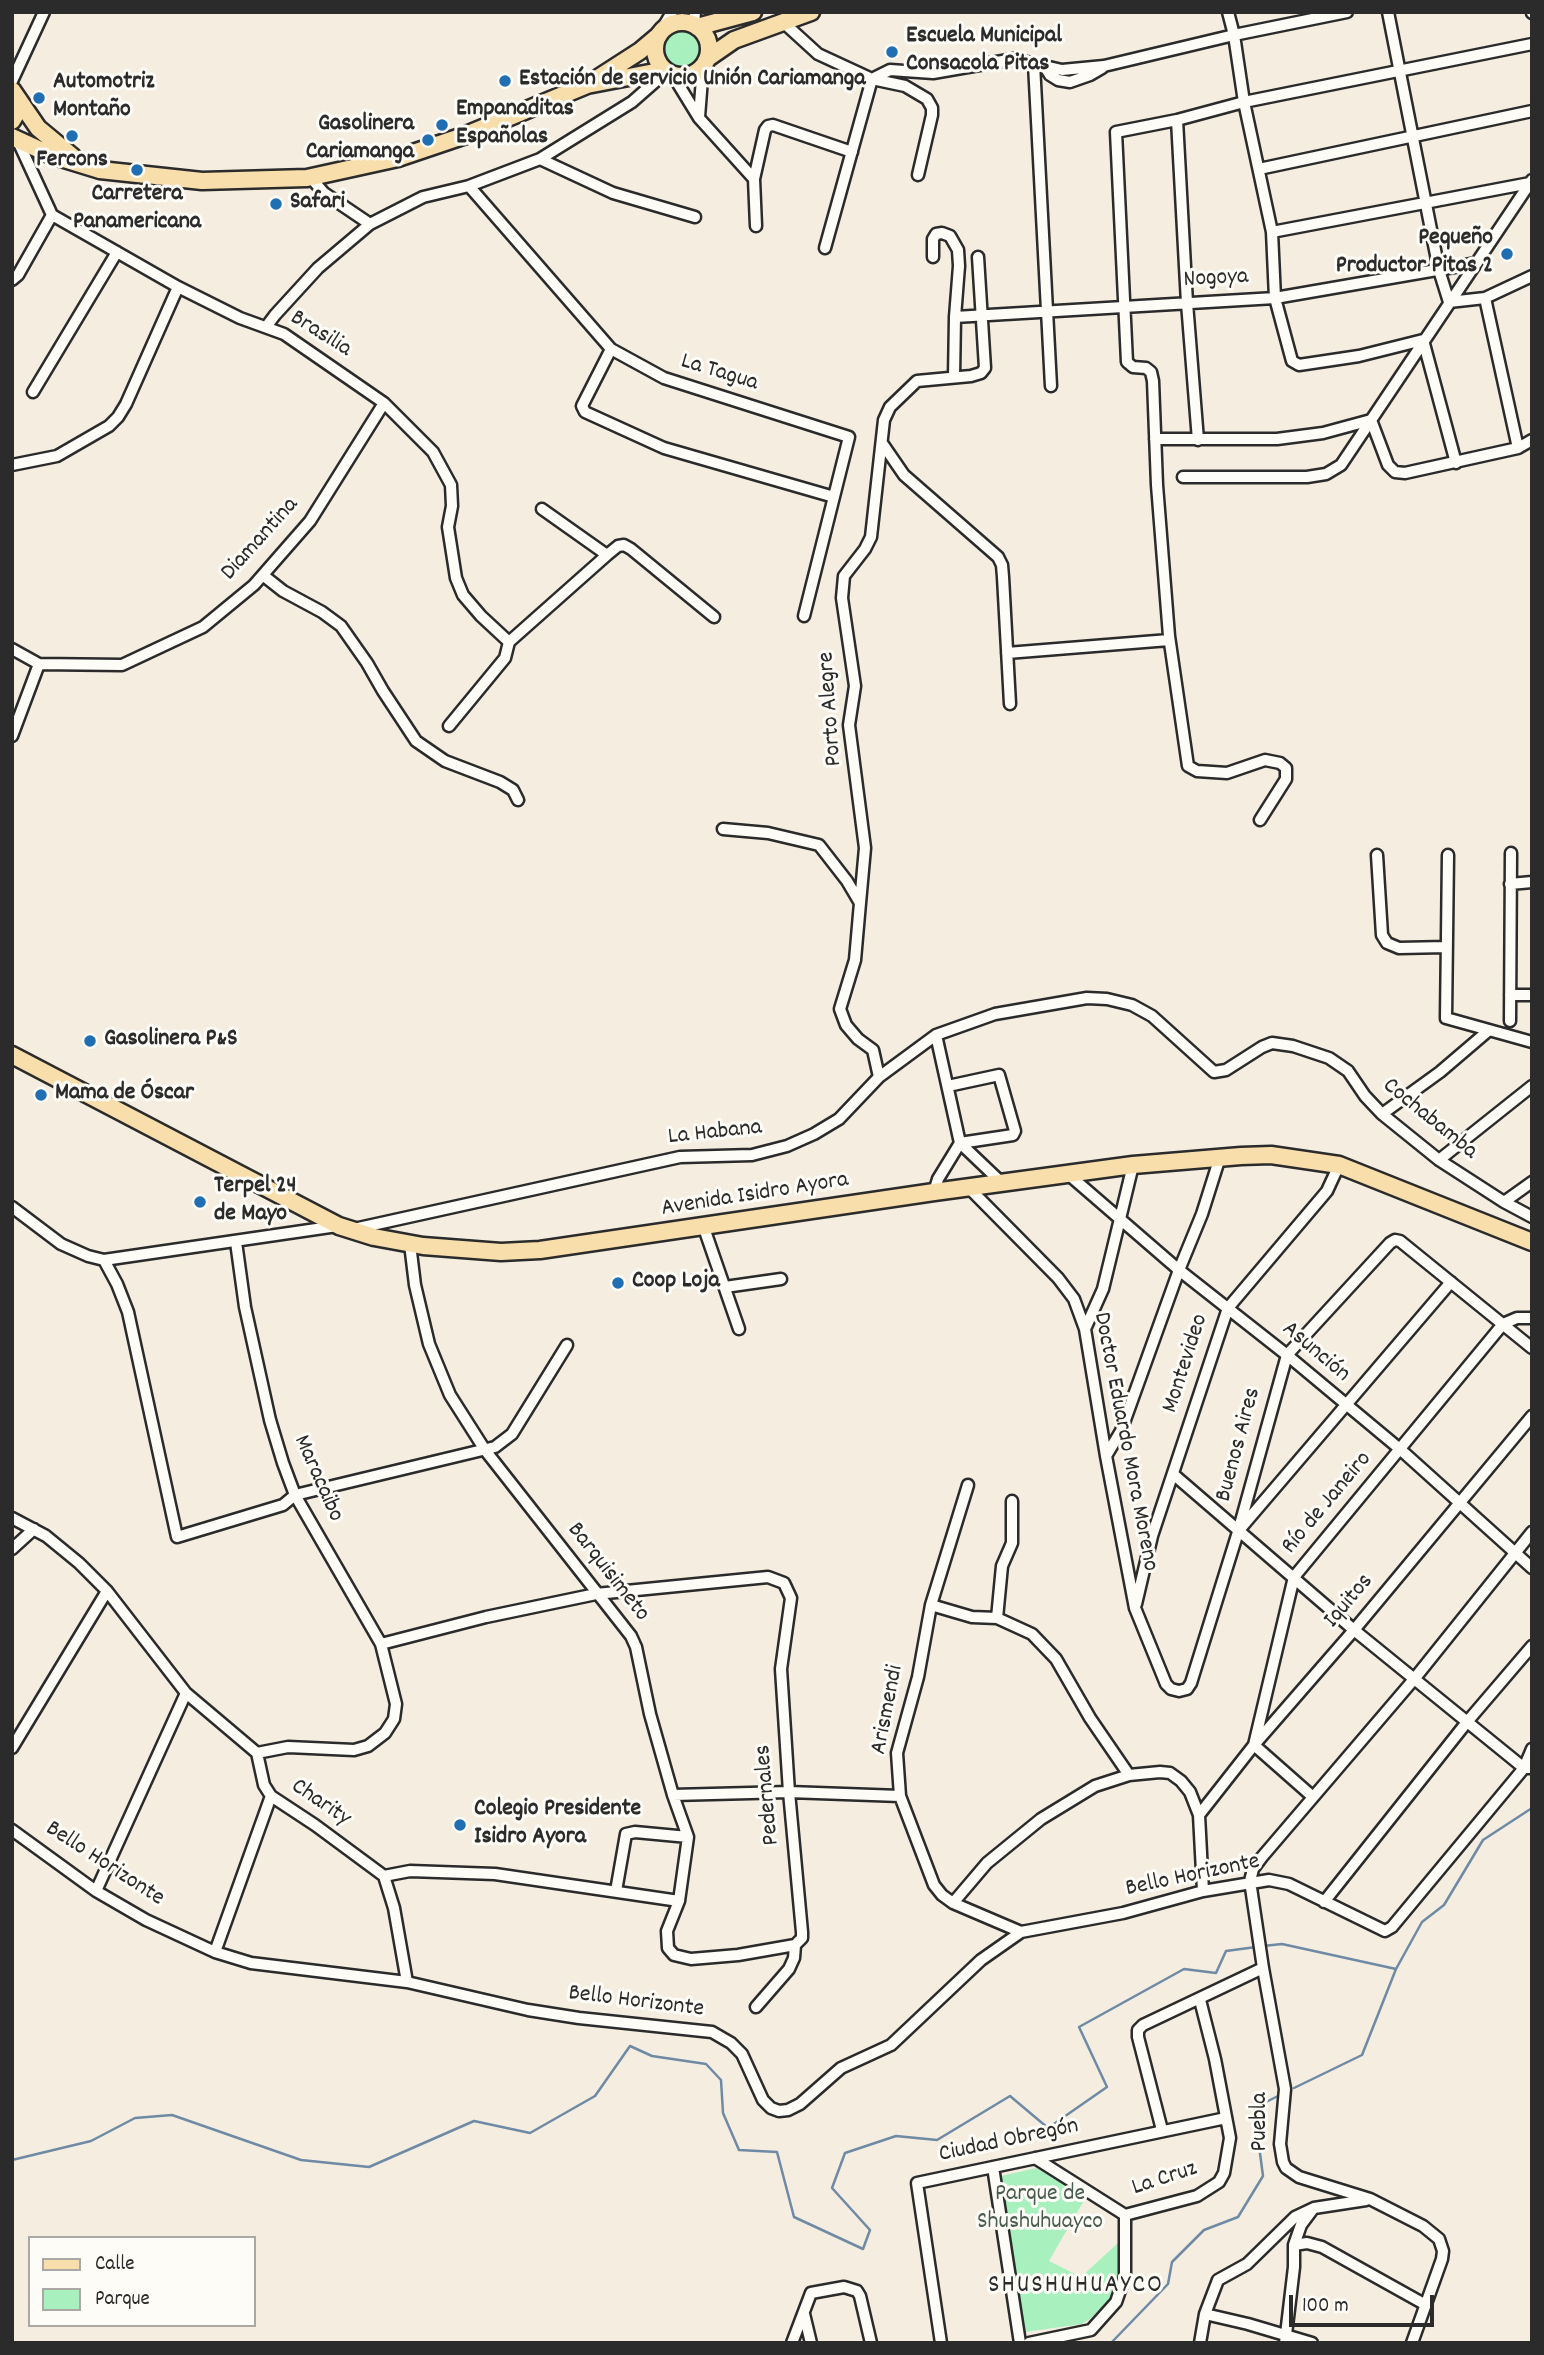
<!DOCTYPE html>
<html>
<head>
<meta charset="utf-8">
<style>
	body { margin:0 }
	#map { position:relative; width:1544px; height:2355px; overflow:hidden; background:#f4ede0; font-family:Dekko,sans-serif }
	canvas { display:block }
	.frame { position:absolute; inset:0; border:14px solid #2b2b2b; pointer-events:none }
	.legend { position:absolute; left:28px; top:2236px; width:228px; height:91px; box-sizing:border-box; background:#fdfcf7; border:2px solid #a9a8a5; margin:0; padding:9px 12px; list-style:none; font-size:21px; color:#2b2b2b }
	.legend li { display:flex; align-items:center; gap:14px; height:35px }
	.legend b { width:35px; border:2px solid #a9a8a5 }
	.scale { position:absolute; left:1289px; top:2295px; width:145px; height:32px; box-sizing:border-box; border:4px solid #2b2b2b; border-top:0; padding-left:9px; font-size:21px; line-height:24px; white-space:nowrap; color:#2b2b2b; -webkit-text-stroke:5px #fdfcf7; paint-order:stroke }
</style>
</head>
<body>
<div id="map">
<canvas width="1544" height="2355"></canvas>
<div class="frame"></div>
<ul class="legend">
<li><b style="height:9px;background:#f8deab"></b>Calle</li>
<li><b style="height:19px;background:#a8f1bf"></b>Parque</li>
</ul>
<div class="scale">100 m</div>
</div>
<script>
const g = document.querySelector('canvas').getContext('2d');
g.lineJoin = 'round';
function fillPath(path, color) { g.fillStyle = color; g.fill(path, 'evenodd'); }
const shape = rows => new Path2D(rows.map(r => 'M' + r).join(''));
function strokePath(path, color, width, dash) { g.strokeStyle = color; g.lineWidth = width; g.lineCap = dash ? 'butt' : 'round'; g.setLineDash(dash || []); g.stroke(path); }
function label(font, color, halo, rows, align = 'center') {
  g.font = font + ' Dekko,sans-serif'; g.lineWidth = 6; g.setLineDash([]); g.textBaseline = 'middle'; g.strokeStyle = halo; g.fillStyle = color; for (const [text, x, y, turn = 0] of rows) {
    g.save(); g.translate(x, y); g.rotate((+turn || 0) * Math.PI / 180); g.textAlign = isNaN(turn) ? turn : align; if (halo) g.strokeText(text, 0, 0); g.fillText(text, 0, 0); g.restore();
  }
}
fillPath(shape([
	'663 51a21 21 0 1 1 42 0a21 21 0 1 1-42 0Z',
	[1036,2168,1086,2197,1049,2261,1081,2277,1118,2243,1118,2280,1111,2298,1090,2319,1082,2324,1025,2332,1001,2176]
]), '#a8f1bf');
strokePath(shape([
	[1263,1946,1282,1944,1396,1969],
	[1294,2088,1362,2055,1396,1969,1422,1922,1444,1905,1483,1840,1532,1808],
	[12,2160,91,2141,135,2118,172,2115,301,2160,369,2167,474,2121,530,2133,595,2096,630,2046,652,2056,706,2064,721,2080,723,2113,739,2150,777,2152,794,2217,863,2249,870,2230,832,2188,845,2153,896,2136,937,2140,1010,2096,1048,2128,1107,2087,1079,2027,1184,1969,1216,1973,1226,1951,1256,1947],
	[1111,2343,1168,2284,1172,2262,1204,2230,1238,2217,1263,2176,1254,2108,1278,2096]
]), '#6e8aa4', 2.5);
const minor = shape([
	[1228,12,1234,35,1244,102,1272,232,1275,298,1292,361,1299,365,1359,356,1423,340,1456,463],
	[1388,12,1439,270,1449,302,1485,298,1532,276],
	[1532,12,1532,13],
	[784,23,818,54,872,79,905,86,927,99,932,108,932,115,918,175],
	[694,25,695,12],
	[659,34,672,12],
	[1034,64,1051,386],
	[1045,67,1050,75,1058,80,1070,82,1090,75,1102,68],
	[672,74,699,118,754,179],
	[872,79,890,70,933,73,1014,59,1062,70,1104,66,1234,35,1347,12],
	[12,81,44,12],
	[699,117,703,66],
	[1177,120,1187,303,1198,440],
	[17,139,52,215,178,287,240,318,284,334,384,403,433,452,451,485,452,506,448,527,456,578,463,595,481,616,509,642],
	[540,159,613,193,695,217],
	[1259,169,1532,111],
	[311,178,324,193,370,224],
	[469,186,611,349,664,378,849,437,804,616],
	[756,226,754,179,765,130,768,126,773,125,852,152],
	[1272,232,1530,183],
	[825,248,872,79],
	[933,257,933,239,936,234,942,233,950,236,958,250,959,266,955,317,954,377],
	[12,280,18,275,52,215],
	[1485,298,1518,448],
	[955,317,1275,298,1477,263],
	[266,327,275,315,318,268,370,224,423,197,469,186,540,159,632,102,665,73],
	[611,349,582,406,585,412,664,448,834,497],
	[33,392,117,252],
	[1155,439,1277,439,1323,433,1371,420,1388,465,1395,472,1405,473,1518,448,1532,440],
	[882,443,904,475,998,557,1002,565,1003,577,1010,704],
	[12,465,57,456,109,426,118,417,126,404,178,287],
	[1183,477,1307,477,1326,474,1341,465,1532,180],
	[542,509,607,555,618,546,624,545,631,549,714,617],
	[264,576,283,591,322,612,341,626,367,663,383,691,416,741,445,761,500,782,513,790,518,800],
	[509,642,607,555],
	[12,649,39,664],
	[1007,653,1169,640],
	[449,726,505,658,509,642],
	[12,736,39,664,122,665,203,627,254,585,310,521,384,403],
	[1260,820,1286,779,1286,768,1280,763,1265,760,1227,773,1197,771,1188,766,1169,636,1157,485,1153,381,1151,372,1146,368,1133,367,1127,362,1116,132,1177,120,1244,102,1532,44],
	[723,829,768,833,819,845,847,881,860,903,855,960,840,1009,846,1025,858,1039,873,1050,879,1077],
	[1377,855,1382,935,1387,943,1399,948,1446,947],
	[1448,855,1446,1018,1532,1042],
	[1510,884,1532,882],
	[860,903,865,848,849,725,855,686,842,598,844,576,865,549,871,537,884,420,890,407,917,381,971,376,981,373,985,368,978,257],
	[1510,995,1532,995],
	[1510,1021,1511,853],
	[948,1086,999,1075,1015,1131,1013,1135,960,1143],
	[1382,1114,1440,1072,1488,1031],
	[960,1143,1002,1183],
	[1439,1160,1532,1086],
	[1068,1174,1179,1270,1287,1355,1401,1450,1532,1568],
	[969,1188,1058,1278,1074,1299,1085,1329,1106,1456,1135,1608,1166,1684,1171,1689,1179,1691,1187,1689,1191,1683,1238,1532,1287,1355,1390,1243,1395,1240,1400,1241,1532,1348],
	[934,1192,938,1179,960,1143,936,1035],
	[1504,1202,1532,1182],
	[12,1207,61,1244,88,1256,104,1260,337,1226],
	[704,1228,739,1329],
	[354,1229,680,1157,752,1155,787,1146,814,1134,839,1119,879,1077,936,1035,995,1014,1087,998,1107,999,1132,1005,1152,1016,1214,1072,1226,1070,1262,1047,1272,1043,1293,1046,1329,1058,1348,1071,1365,1096,1382,1114,1439,1160,1504,1202,1532,1217],
	[236,1242,245,1307,270,1420,283,1463,295,1495,381,1644,396,1704,394,1719,385,1733,368,1746,354,1750,288,1747,257,1753],
	[410,1244,415,1285,429,1344,450,1395,485,1450,631,1636,636,1647,650,1714,673,1795,688,1837,679,1901,667,1931,668,1948,674,1955,691,1959,738,1955,795,1945],
	[104,1260,117,1284,128,1312,177,1537,283,1505,295,1495,495,1447,512,1434,567,1345],
	[725,1287,781,1279],
	[1085,1329,1103,1289,1133,1165],
	[1106,1456,1121,1431,1179,1270,1202,1214,1220,1157],
	[1173,1474,1354,1630,1524,1768,1532,1768],
	[968,1485,931,1605,918,1677,897,1753,900,1796,934,1885,942,1895,953,1903,1021,1932],
	[12,1518,46,1536,79,1563,107,1591,186,1693,257,1753,264,1785,271,1796,315,1825,384,1876],
	[1240,1529,1451,1282],
	[12,1549,34,1529],
	[1136,1604,1152,1536,1228,1308,1327,1191,1339,1165],
	[931,1605,972,1617,997,1618,1032,1634,1056,1659,1090,1718,1129,1775],
	[997,1618,1002,1566,1012,1543,1012,1501],
	[381,1644,486,1617,596,1594,768,1577,784,1583,791,1598,781,1669,789,1792,802,1932,802,1938,795,1945,794,1958,789,1969,756,2007],
	[1254,1745,1294,1577,1503,1324,1517,1318,1532,1318],
	[1254,1745,1313,1797],
	[12,1748,107,1591],
	[673,1795,789,1792,900,1796],
	[1199,1815,1254,1745,1354,1630,1532,1416],
	[12,1830,96,1891,146,1920,215,1952,251,1963,407,1982,528,2010,579,2018,712,2032,731,2043,742,2054,763,2100,771,2108,779,2111,788,2110,800,2104,841,2068,891,2045,981,1960,1021,1932,1123,1913,1203,1891,1269,1880,1289,1884,1385,1931,1392,1927,1524,1768,1532,1749],
	[384,1876,410,1871,495,1874,679,1901],
	[384,1876,394,1908,407,1982],
	[96,1891,186,1693],
	[616,1891,626,1834,635,1832,688,1837],
	[1324,1902,1467,1722,1532,1646],
	[953,1903,987,1863,1041,1819,1095,1786,1129,1775,1160,1772,1170,1773,1181,1781,1190,1792,1199,1815,1203,1891],
	[215,1952,271,1796],
	[1162,2130,1138,2037,1138,2030,1143,2025,1263,1968],
	[1035,2158,1125,2215],
	[993,2167,1020,2343],
	[1125,2215,1197,2196,1219,2182,1224,2173,1230,2138,1215,2059,1200,2000],
	[1294,2245,1307,2243,1322,2247,1426,2305],
	[804,2314,811,2343],
	[1205,2314,1248,2324,1312,2343],
	[792,2343,811,2293,844,2287,857,2291,860,2296,871,2343],
	[941,2343,917,2183,1226,2118],
	[1029,2343,1091,2330,1116,2302,1125,2276,1125,2215],
	[1200,2343,1205,2314,1218,2280,1247,2264,1295,2217,1314,2208,1366,2200],
	[1285,2343,1294,2267,1294,2245,1301,2225,1313,2209],
	[1412,2343,1442,2259,1443,2251,1439,2239,1423,2226,1370,2199,1299,2177,1286,2168,1283,2162,1280,2144,1285,2089,1263,1968,1250,1881,1253,1869,1262,1857,1415,1678,1532,1532]
]);
const primary = shape([
	[12,1055,339,1226,374,1237,423,1246,501,1252,540,1250,934,1192,1133,1165,1241,1156,1271,1155,1339,1165,1532,1242]
]);
const trunk = shape([
	'655 49a27 27 0 1 1 54 0a27 27 0 1 1-54 0Z',
	[697,27,753,12],
	[708,58,734,40,811,12],
	[595,80,640,51,659,35],
	[12,90,38,128,73,157],
	[12,121,19,109,19,100],
	[12,137,51,155,100,170,202,181,307,178,398,158,466,135,587,85,665,70]
]);
strokePath(minor, '#2b2b2b', 15);
strokePath(primary, '#2b2b2b', 21);
strokePath(trunk, '#2b2b2b', 21);
strokePath(minor, '#fdfcf7', 10);
strokePath(primary, '#f8deab', 16);
strokePath(trunk, '#f8deab', 16);
for (const [x, y, r, color] of [
	[892,52,7,"#1f6fb2"],
	[505,81,7,"#1f6fb2"],
	[39,98,7,"#1f6fb2"],
	[442,125,7,"#1f6fb2"],
	[72,136,7,"#1f6fb2"],
	[428,140,7,"#1f6fb2"],
	[137,170,7,"#1f6fb2"],
	[276,204,7,"#1f6fb2"],
	[1507,254,7,"#1f6fb2"],
	[90,1041,7,"#1f6fb2"],
	[41,1095,7,"#1f6fb2"],
	[200,1202,7,"#1f6fb2"],
	[618,1283,7,"#1f6fb2"],
	[460,1825,7,"#1f6fb2"]
]) { const dot = new Path2D(); dot.arc(x, y, r, 0, 2 * Math.PI); g.fillStyle = color; g.fill(dot); strokePath(dot, '#fdfcf7', 2.5); }
label('bold 24px', '#2b2b2b', '#fdfcf7', [
	["Escuela Municipal",906,38],
	["Consacola Pitas",906,66],
	["Estación de servicio Unión Cariamanga",519,81],
	["Automotriz",53,84],
	["Montaño",53,112],
	["Empanaditas",456,111],
	["Españolas",456,139],
	["Gasolinera",414,126,"right"],
	["Cariamanga",414,154,"right"],
	["Fercons",72,162,"center"],
	["Carretera",137,196,"center"],
	["Panamericana",137,224,"center"],
	["Safari",290,204],
	["Pequeño",1493,240,"right"],
	["Productor Pitas 2",1493,268,"right"],
	["Gasolinera P&S",104,1041],
	["Mama de Óscar",55,1095],
	["Terpel 24",214,1188],
	["de Mayo",214,1216],
	["Coop Loja",632,1283],
	["Colegio Presidente",474,1811],
	["Isidro Ayora",474,1839]
], 'left');
label('24px', '#2b2b2b', '#fdfcf7', [
	["Nogoya",1216,280,-3],
	["Brasilia",320,335,32],
	["La Tagua",719,374,17],
	["Diamantina",261,540,-48],
	["Porto Alegre",832,709,-94],
	["Cochabamba",1429,1120,39],
	["La Habana",715,1134,-6],
	["Avenida Isidro Ayora",755,1196,-9],
	["Asunción",1315,1353,40],
	["Montevideo",1187,1364,-72],
	["Doctor Eduardo Mora Moreno",1124,1442,79],
	["Buenos Aires",1240,1445,-75],
	["Maracaibo",317,1479,66],
	["Río de Janeiro",1328,1504,-50],
	["Barquisimeto",607,1573,52],
	["Iquitos",1350,1602,-50],
	["Arismendi",889,1710,-79],
	["Pedernales",769,1795,-95],
	["Charity",320,1804,34],
	["Bello Horizonte",104,1865,33],
	["Bello Horizonte",1193,1877,-12],
	["Bello Horizonte",636,2003,7],
	["Puebla",1262,2122,-90],
	["Ciudad Obregón",1009,2142,-12],
	["La Cruz",1165,2180,-18]
]);
label('24px', '#4a5c50', '#fdfcf7', [
	["Parque de",1040,2196],
	["Shushuhuayco",1040,2224]
]);
g.letterSpacing = '2px';
label('26px', '#2b2b2b', '#fdfcf7', [
	["SHUSHUHUAYCO",1076,2287]
]);
g.letterSpacing = '0px';
</script>
</body>
</html>
